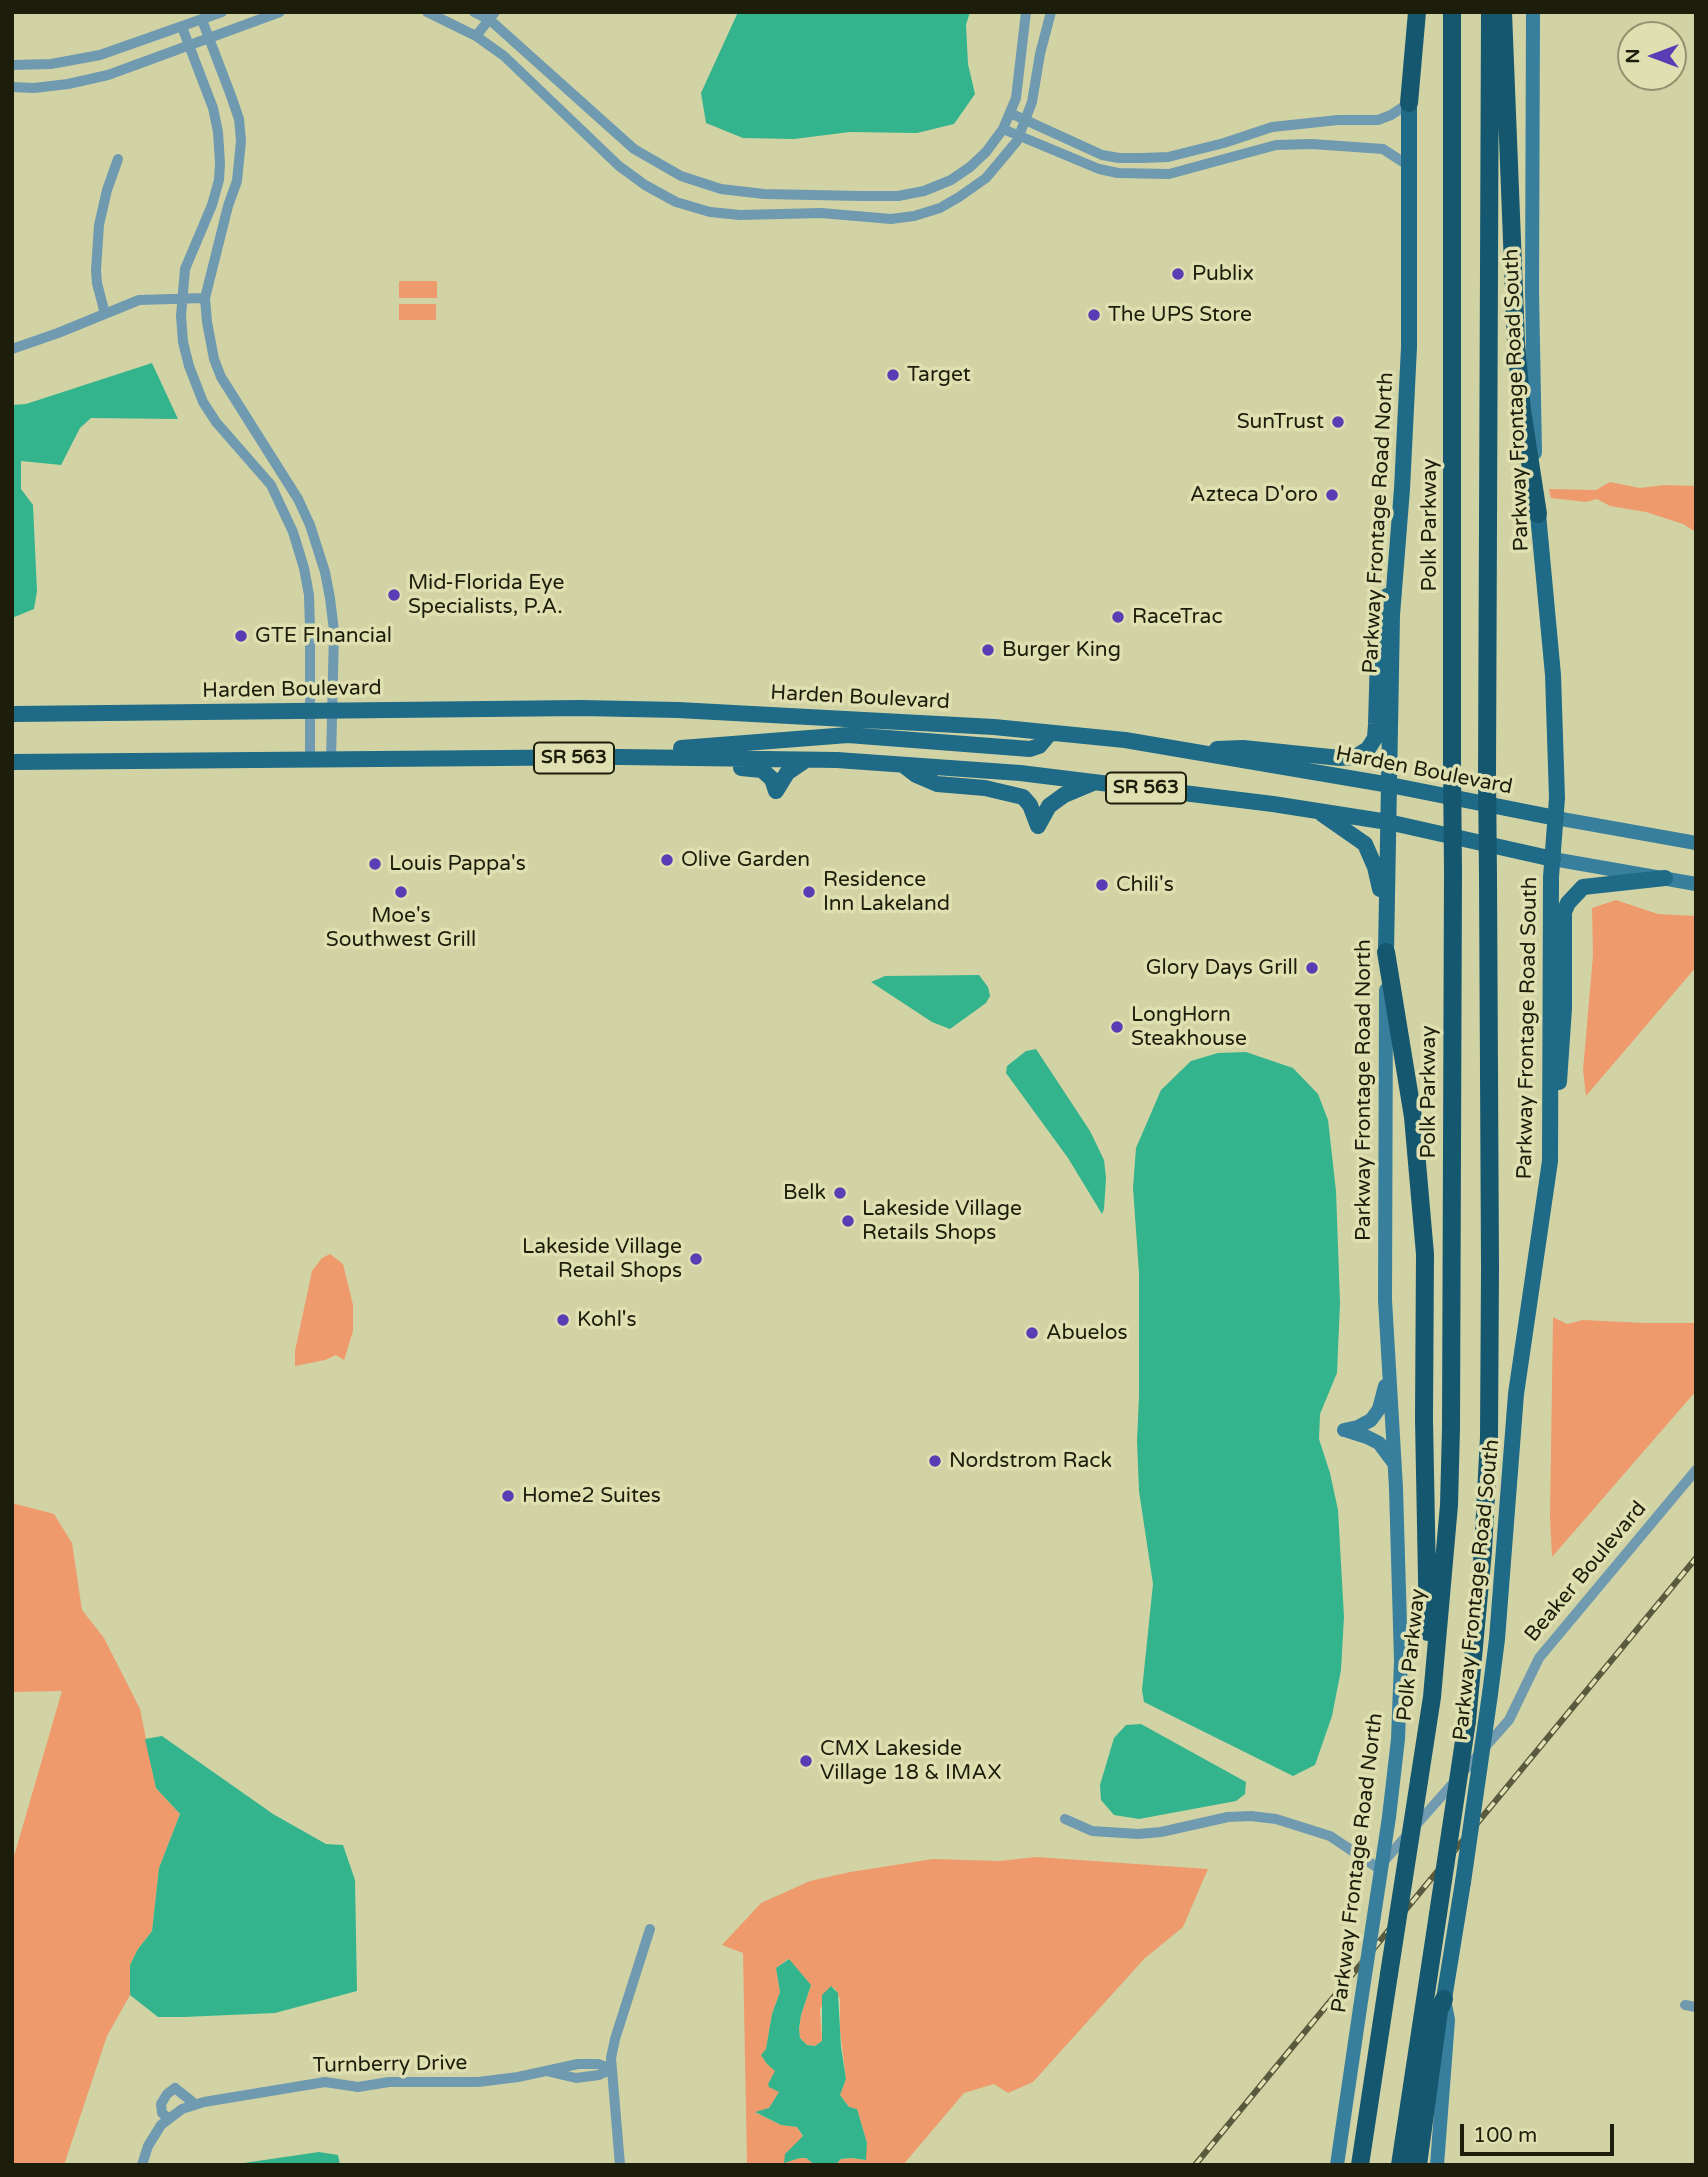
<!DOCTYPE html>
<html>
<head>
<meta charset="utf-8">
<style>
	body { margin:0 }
	#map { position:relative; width:1708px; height:2177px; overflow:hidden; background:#d2d3a4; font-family:"Varela Round",sans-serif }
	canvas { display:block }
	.frame { position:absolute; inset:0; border:14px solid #1d1d0b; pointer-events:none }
	.north { position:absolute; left:1617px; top:21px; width:70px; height:70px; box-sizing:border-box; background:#dfe0b1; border:2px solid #91926f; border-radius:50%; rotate:270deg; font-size:19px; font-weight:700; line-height:28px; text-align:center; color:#1d1d0b }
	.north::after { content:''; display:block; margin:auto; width:24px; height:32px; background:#5a3cb4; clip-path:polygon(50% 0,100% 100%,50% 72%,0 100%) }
	.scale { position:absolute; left:1460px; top:2124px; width:154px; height:32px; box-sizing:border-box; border:4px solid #1d1d0b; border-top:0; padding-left:9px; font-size:21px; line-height:24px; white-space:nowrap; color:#1d1d0b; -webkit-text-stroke:5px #dfe0b1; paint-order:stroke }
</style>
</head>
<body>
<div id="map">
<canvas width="1708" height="2177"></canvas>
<div class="frame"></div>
<div class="north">N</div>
<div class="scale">100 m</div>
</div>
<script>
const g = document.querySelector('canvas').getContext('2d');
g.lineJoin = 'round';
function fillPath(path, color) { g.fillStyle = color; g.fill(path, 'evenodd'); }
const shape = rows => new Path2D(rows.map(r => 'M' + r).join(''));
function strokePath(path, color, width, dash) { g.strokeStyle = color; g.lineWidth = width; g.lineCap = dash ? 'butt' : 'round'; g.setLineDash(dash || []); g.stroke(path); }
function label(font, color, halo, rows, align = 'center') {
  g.font = font + ' "Varela Round",sans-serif'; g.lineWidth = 7; g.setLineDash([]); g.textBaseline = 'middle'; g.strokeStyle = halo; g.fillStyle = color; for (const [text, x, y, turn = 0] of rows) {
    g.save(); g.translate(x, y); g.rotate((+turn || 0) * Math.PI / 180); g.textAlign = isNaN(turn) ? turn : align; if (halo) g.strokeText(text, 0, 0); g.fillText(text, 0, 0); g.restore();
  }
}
fillPath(shape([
	[399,281,437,281,437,298,399,298],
	[399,304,436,304,436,320,399,320],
	[1610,482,1640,488,1664,485,1696,486,1696,532,1683,524,1646,512,1610,506,1597,499,1586,502,1551,498,1549,489,1596,490],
	[1616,900,1658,914,1696,916,1696,967,1586,1096,1583,1070,1593,955,1592,908],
	[330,1254,343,1264,353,1305,353,1331,344,1360,336,1355,325,1360,295,1366,295,1351,312,1271,322,1258],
	[1553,1317,1567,1324,1583,1320,1645,1323,1696,1323,1696,1391,1552,1557,1550,1517],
	[12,1503,54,1514,72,1543,82,1610,104,1638,140,1709,156,1788,180,1814,159,1868,152,1931,138,1949,130,1965,130,1995,107,2036,64,2165,12,2165,12,1863,62,1691,12,1692],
	[1036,1857,1208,1869,1183,1927,1144,1959,1033,2082,1008,2093,994,2084,964,2093,903,2165,835,2165,841,2159,851,2158,865,2160,867,2143,857,2109,849,2107,840,2095,846,2079,840,2030,840,1999,834,1987,820,2009,822,2041,815,2046,807,2045,800,2038,799,2030,801,2015,811,1985,788,1959,776,1968,780,1992,772,2014,766,2049,767,2064,776,2071,768,2084,780,2092,769,2108,756,2113,781,2125,797,2127,803,2137,785,2154,785,2162,800,2158,806,2158,815,2165,747,2165,743,1953,722,1945,761,1903,810,1881,850,1872,933,1859,999,1861]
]), '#ee9a6d');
fillPath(shape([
	[738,12,970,12,966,25,968,64,975,94,954,124,917,133,850,132,794,139,743,138,706,123,701,93],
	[152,363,178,419,91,418,80,428,61,465,21,461,21,489,33,505,37,591,34,609,12,618,12,405,26,404],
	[979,975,988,987,990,996,986,1003,950,1029,932,1022,871,982,885,976],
	[1036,1049,1090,1131,1104,1160,1106,1178,1104,1209,1102,1214,1068,1158,1006,1073,1007,1066,1026,1051],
	[1246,1052,1293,1068,1318,1094,1328,1120,1336,1191,1340,1303,1337,1373,1320,1414,1319,1439,1330,1473,1338,1510,1344,1617,1341,1670,1332,1716,1315,1765,1293,1776,1144,1702,1142,1690,1153,1584,1139,1491,1137,1441,1139,1396,1139,1273,1133,1188,1136,1148,1161,1090,1191,1061,1218,1053],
	[1141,1724,1246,1782,1245,1794,1236,1801,1139,1819,1114,1815,1101,1800,1100,1785,1114,1738,1126,1725],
	[162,1736,273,1814,326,1844,343,1845,355,1880,357,1991,275,2013,184,2017,158,2017,130,1995,130,1965,138,1949,152,1931,159,1868,180,1814,156,1788,145,1739],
	[789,1959,811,1985,801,2015,799,2029,800,2038,807,2045,815,2046,822,2041,822,1995,831,1986,838,1993,841,2047,846,2079,840,2095,849,2107,857,2109,867,2143,866,2160,851,2158,841,2159,835,2165,815,2165,806,2158,800,2158,784,2163,785,2154,803,2136,797,2127,781,2125,755,2112,769,2108,779,2092,769,2087,768,2084,775,2071,767,2064,761,2055,766,2049,772,2014,780,1992,776,1968],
	[319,2152,338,2155,340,2165,230,2165]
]), '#33b48d');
strokePath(shape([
	[427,12,476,36,504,56,619,166,645,185,676,202,710,212,740,215,821,213,891,219,914,216,940,208,959,197,986,178,1017,141,1032,102,1040,54,1051,12],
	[474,12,490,20,634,149,681,176,721,189,764,194,861,196,898,196,924,191,951,180,970,167,986,152,1003,129,1016,98,1026,12],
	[202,20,230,93,239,119,241,141,237,181,228,206,205,298,207,322,214,359,221,377,298,499,310,525,325,572,330,598,334,631,331,760],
	[182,27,213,108,218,132,220,163,219,180,212,205,185,269,181,316,183,342,189,366,203,402,216,422,271,485,293,532,304,568,309,595,310,629,310,760],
	[476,36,495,12],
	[12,65,51,64,100,55,222,12],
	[12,87,34,88,68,84,108,75,280,12],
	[1010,113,1102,155,1119,158,1142,158,1168,157,1224,143,1272,127,1338,120,1378,120,1391,115,1409,103],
	[1003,129,1099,169,1118,173,1169,174,1276,145,1312,144,1383,149,1409,166],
	[105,314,97,283,96,270,99,225,107,190,118,159],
	[12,349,58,333,139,300,205,298],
	[1065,1819,1092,1831,1138,1834,1161,1832,1228,1817,1251,1816,1276,1819,1330,1836,1378,1868,1509,1720,1539,1658,1696,1470],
	[1685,2005,1696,2007],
	[550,2072,576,2078,599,2075,612,2069],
	[168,2118,162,2113,161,2104,167,2094,175,2088,195,2104],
	[142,2165,148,2146,161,2125,182,2109,204,2102,325,2082,358,2087,389,2082,478,2082,518,2077,578,2064,598,2064,612,2069],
	[620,2165,611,2058,615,2039,650,1929]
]), '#6f9aaf', 10);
strokePath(shape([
	[1533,12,1532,291,1535,453],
	[1556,818,1696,843],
	[1553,859,1696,884],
	[1386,990,1385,1300,1396,1488,1401,1661,1398,1739,1389,1817],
	[1344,1430,1358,1427,1371,1420,1379,1409,1385,1386],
	[1345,1430,1367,1437,1379,1443,1394,1463],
	[1337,2165,1360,2008],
	[1437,2165,1448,2020,1444,1999]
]), '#377f9d', 14);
strokePath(shape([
	[12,714,581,708,678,710,994,727,1125,740,1390,785,1556,818],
	[681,748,848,735,1030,749,1039,746,1050,733],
	[1217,749,1243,748,1340,758,1355,757,1368,749,1375,738,1376,724,1379,621,1387,596],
	[12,762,621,757,837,760,1020,773,1273,804,1388,822,1553,859],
	[903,765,916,775,937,784,985,788,1023,797,1030,805,1038,826],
	[741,768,762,770,772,779,776,791],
	[776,791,787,773,806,760],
	[1322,814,1365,844,1375,867,1380,889],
	[1038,826,1049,806,1064,795,1095,782],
	[1386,952,1392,615,1402,489,1409,347,1409,103],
	[1559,1082,1564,1008,1564,912,1568,903,1583,887,1665,878],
	[1490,1694,1497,1639,1516,1394,1550,1161,1551,877,1557,798,1553,675,1538,514],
	[1444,1999,1463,1882]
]), '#1e6a87', 16);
strokePath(shape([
	[1452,12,1452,769],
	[1503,12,1516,342,1522,410,1538,514],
	[1409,103,1417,12],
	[1487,775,1490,12],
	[1386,952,1413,1117,1425,1254,1424,1419,1428,1632],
	[1467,1721,1483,1551,1489,1437,1490,1268,1488,878],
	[1419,1781,1432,1697,1449,1505,1451,1428,1453,871],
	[1360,2165,1389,1974],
	[1400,2165,1438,1914],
	[1418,2165,1439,2011,1444,1999]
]), '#165770', 18);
const rail = shape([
	[1195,2165,1696,1558]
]);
strokePath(rail, '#59593d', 6);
strokePath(rail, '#dfe0b1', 3.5, [10]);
strokePath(shape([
	[1360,2008,1389,1817]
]), '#377f9d', 14);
strokePath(shape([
	[1463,1882,1490,1694]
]), '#1e6a87', 16);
strokePath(shape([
	[1452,769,1453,871],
	[1487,775,1488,878],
	[1438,1914,1467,1721],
	[1389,1974,1419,1781]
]), '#165770', 18);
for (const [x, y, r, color] of [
	[1178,274,7,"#5a3cb4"],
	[1094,315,7,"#5a3cb4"],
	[893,375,7,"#5a3cb4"],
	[1338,422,7,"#5a3cb4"],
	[1332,495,7,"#5a3cb4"],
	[394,595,7,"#5a3cb4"],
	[1118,617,7,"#5a3cb4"],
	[241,636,7,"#5a3cb4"],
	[988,650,7,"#5a3cb4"],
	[667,860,7,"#5a3cb4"],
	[375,864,7,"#5a3cb4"],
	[1102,885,7,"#5a3cb4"],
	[401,892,7,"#5a3cb4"],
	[809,892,7,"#5a3cb4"],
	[1312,968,7,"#5a3cb4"],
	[1117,1027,7,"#5a3cb4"],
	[840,1193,7,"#5a3cb4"],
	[848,1221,7,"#5a3cb4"],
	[696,1259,7,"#5a3cb4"],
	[563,1320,7,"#5a3cb4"],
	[1032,1333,7,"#5a3cb4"],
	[935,1461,7,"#5a3cb4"],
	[508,1496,7,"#5a3cb4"],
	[806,1761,7,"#5a3cb4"]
]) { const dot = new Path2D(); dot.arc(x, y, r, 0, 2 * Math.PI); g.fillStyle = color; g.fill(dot); strokePath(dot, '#dfe0b1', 2.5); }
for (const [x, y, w] of [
	[574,758,80],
	[1146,788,80]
]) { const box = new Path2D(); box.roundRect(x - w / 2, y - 15.5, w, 31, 5); g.fillStyle = '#dfe0b1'; g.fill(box); strokePath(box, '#1d1d0b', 2); }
label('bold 19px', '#1d1d0b', null, [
	["SR 563",574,758],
	["SR 563",1146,788]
]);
label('21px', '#1d1d0b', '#dfe0b1', [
	["Publix",1192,274],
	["The UPS Store",1108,315],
	["Target",907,375],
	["SunTrust",1324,422,"right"],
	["Azteca D'oro",1318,495,"right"],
	["Mid-Florida Eye",408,583],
	["Specialists, P.A.",408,607],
	["RaceTrac",1132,617],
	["GTE FInancial",255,636],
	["Burger King",1002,650],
	["Olive Garden",681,860],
	["Louis Pappa's",389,864],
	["Residence",823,880],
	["Inn Lakeland",823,904],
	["Chili's",1116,885],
	["Moe's",401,916,"center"],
	["Southwest Grill",401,940,"center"],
	["Glory Days Grill",1298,968,"right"],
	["LongHorn",1131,1015],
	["Steakhouse",1131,1039],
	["Belk",826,1193,"right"],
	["Lakeside Village",862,1209],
	["Retails Shops",862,1233],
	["Lakeside Village",682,1247,"right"],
	["Retail Shops",682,1271,"right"],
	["Kohl's",577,1320],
	["Abuelos",1046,1333],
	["Nordstrom Rack",949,1461],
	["Home2 Suites",522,1496],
	["CMX Lakeside",820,1749],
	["Village 18 & IMAX",820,1773]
], 'left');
label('21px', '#1d1d0b', '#dfe0b1', [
	["Parkway Frontage Road South",1517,400,-92],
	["Parkway Frontage Road North",1379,523,-87],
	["Polk Parkway",1430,525,-90],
	["Harden Boulevard",292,690,-1],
	["Harden Boulevard",860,698,3],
	["Harden Boulevard",1424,771,11],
	["Parkway Frontage Road South",1528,1028,-89],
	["Parkway Frontage Road North",1364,1090,-90],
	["Polk Parkway",1429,1092,-90],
	["Beaker Boulevard",1586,1572,-50],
	["Parkway Frontage Road South",1477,1590,-84],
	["Polk Parkway",1412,1655,-84],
	["Parkway Frontage Road North",1358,1863,-83],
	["Turnberry Drive",390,2065,-1]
]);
</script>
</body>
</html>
